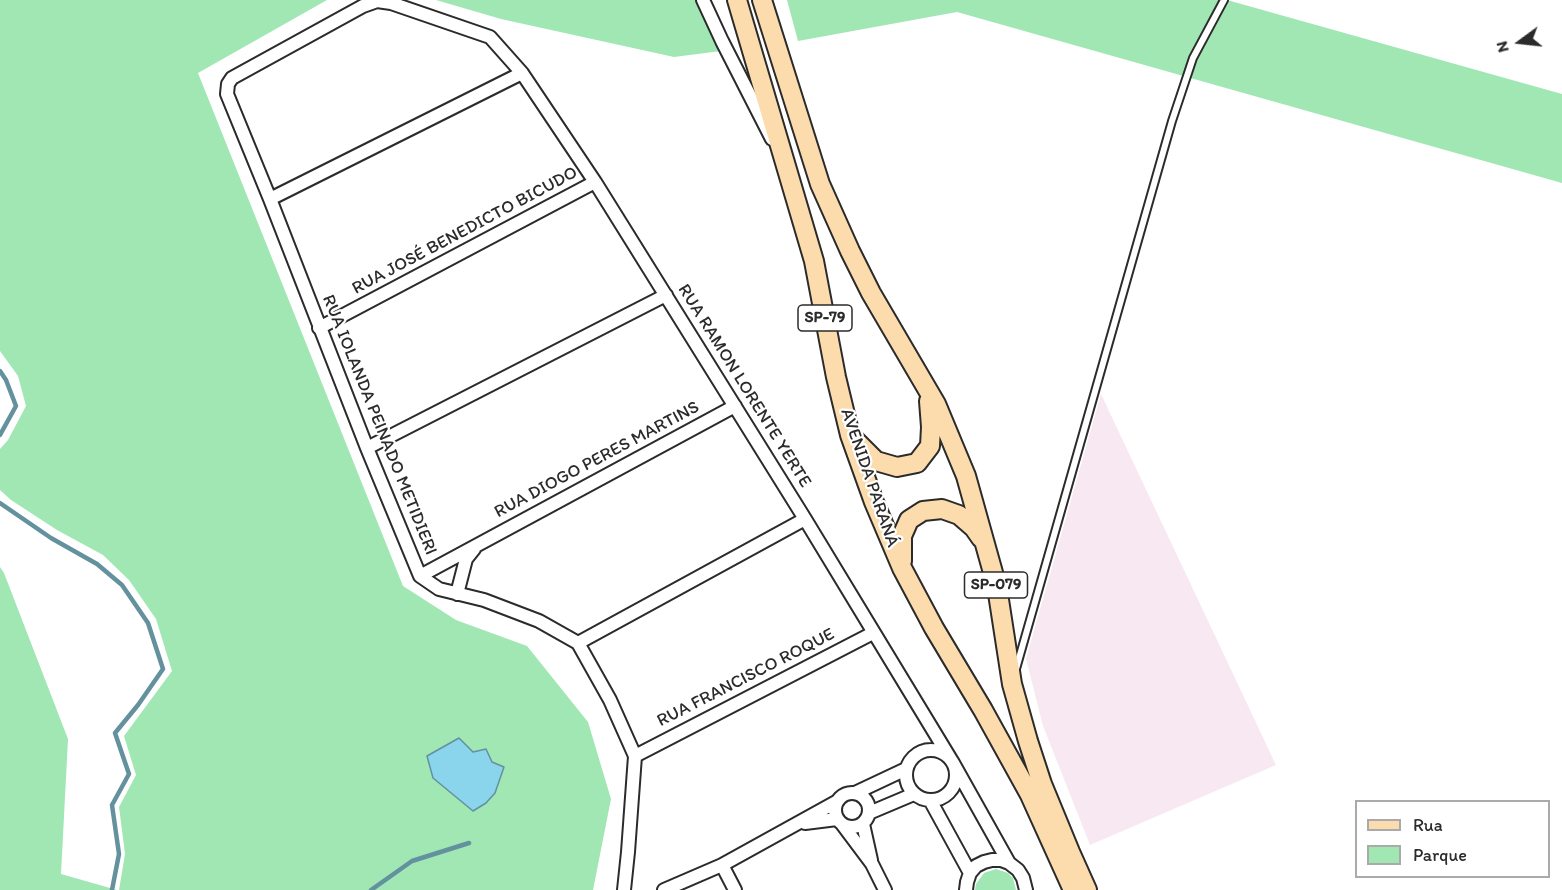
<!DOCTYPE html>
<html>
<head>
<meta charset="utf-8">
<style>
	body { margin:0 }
	#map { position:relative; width:1562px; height:890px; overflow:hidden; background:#fff; font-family:Itim,sans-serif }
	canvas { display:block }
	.legend { position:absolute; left:1355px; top:800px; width:195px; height:78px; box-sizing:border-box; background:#fff; border:2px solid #aaa; margin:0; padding:8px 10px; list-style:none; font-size:18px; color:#2b2b2b }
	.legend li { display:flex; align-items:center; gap:12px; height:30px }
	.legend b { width:30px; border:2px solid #aaa }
	.north { position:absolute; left:1490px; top:12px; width:60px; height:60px; -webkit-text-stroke:4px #fff; paint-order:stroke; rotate:255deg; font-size:16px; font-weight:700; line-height:24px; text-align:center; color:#2b2b2b }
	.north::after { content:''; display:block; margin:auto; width:21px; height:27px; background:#2b2b2b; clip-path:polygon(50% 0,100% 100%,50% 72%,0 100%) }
</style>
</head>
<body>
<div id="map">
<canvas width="1562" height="890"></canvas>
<ul class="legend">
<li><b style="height:8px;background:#fcdcac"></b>Rua</li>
<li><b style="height:16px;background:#a0e7b4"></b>Parque</li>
</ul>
<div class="north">N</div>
</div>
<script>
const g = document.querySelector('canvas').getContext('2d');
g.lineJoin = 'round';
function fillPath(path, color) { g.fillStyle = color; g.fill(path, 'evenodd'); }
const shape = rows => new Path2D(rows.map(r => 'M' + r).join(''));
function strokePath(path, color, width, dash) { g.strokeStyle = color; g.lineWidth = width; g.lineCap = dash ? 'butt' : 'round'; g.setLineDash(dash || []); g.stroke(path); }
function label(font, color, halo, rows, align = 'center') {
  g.font = font + ' Itim,sans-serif'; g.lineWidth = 4.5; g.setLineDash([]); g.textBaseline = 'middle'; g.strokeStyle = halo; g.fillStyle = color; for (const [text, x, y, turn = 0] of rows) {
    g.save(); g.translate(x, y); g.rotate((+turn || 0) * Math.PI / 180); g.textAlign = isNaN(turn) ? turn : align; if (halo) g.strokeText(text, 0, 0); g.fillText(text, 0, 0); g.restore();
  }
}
fillPath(shape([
	[1101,394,1276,765,1090,845,1043,726,1026,659]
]), '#f7e8f2');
fillPath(shape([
	[0,0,327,0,198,73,403,586,456,620,527,646,588,722,611,799,593,890,119,890,125,854,119,807,136,775,124,736,172,671,156,619,129,580,103,555,57,530,11,500,0,490,0,449,8,440,26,406,18,376,0,351],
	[436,0,696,0,721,51,674,57,501,19],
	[787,0,1227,0,1562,94,1562,183,957,12,798,41],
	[0,567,4,573,68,739,61,874,117,890,0,890],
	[996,869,1008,873,1013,878,1016,890,975,890,976,884,984,873]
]), '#a0e7b4');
const water = shape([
	[459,738,473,752,486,749,492,762,504,767,495,793,486,803,473,811,433,778,427,756,459,738]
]);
fillPath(water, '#8ad5eb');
strokePath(water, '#64919e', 1.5);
strokePath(shape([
	[0,371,6,380,16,406,0,435],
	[0,503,51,538,97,564,122,585,148,623,163,669,138,705,115,733,129,774,112,805,119,854,112,890],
	[371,890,412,861,469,843]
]), '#64919e', 4.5);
const lane = shape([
	[1016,669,1172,121,1193,58,1224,0]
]);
const street = shape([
	[703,0,722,41,772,139],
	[270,199,522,73],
	[319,328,595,182],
	[367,448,666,295],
	[420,576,735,406],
	[457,594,466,559,474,549],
	[578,643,805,519],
	'906 775a25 25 0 1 1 50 0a25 25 0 1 1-50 0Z',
	[635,756,873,633],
	'835 810a17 17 0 1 1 34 0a17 17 0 1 1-34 0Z',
	[855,793,906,769],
	[930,800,970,873],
	[869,813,914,794],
	[805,823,837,819],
	[842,824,872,864,885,890],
	[863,824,871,860],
	[722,865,735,890],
	[624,890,628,852,635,756,610,700,578,643,539,621,484,600,439,589,420,576,367,448,270,199,227,94,228,84,232,78,363,6,377,1,391,3,490,37,522,73,595,182,805,519,953,763,1009,863],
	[664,890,722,865,836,802],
	[966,890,967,882,970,873,976,866,984,862,992,860,1001,860,1009,863,1018,870,1023,878,1026,890]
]);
const primary = shape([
	[737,0,814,261,836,377,850,435,874,502,902,568,934,628,983,710,1030,795,1073,890],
	[762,0,820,184,850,251,871,293,936,404,966,476,997,587,1012,684,1028,741,1042,784,1070,852,1087,890],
	[854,439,876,461,897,467,917,463,930,446,931,427,929,401],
	[902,561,902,536,909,520,923,511,942,509,959,515,974,528,981,538]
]);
strokePath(lane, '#2b2b2b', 10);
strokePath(street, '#2b2b2b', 16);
strokePath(primary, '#2b2b2b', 22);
strokePath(lane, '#fff', 6);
strokePath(street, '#fff', 12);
strokePath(primary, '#fcdcac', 18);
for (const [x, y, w] of [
	[825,318,54],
	[996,585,63]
]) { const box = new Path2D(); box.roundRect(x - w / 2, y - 13, w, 26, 4.5); g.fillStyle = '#fff'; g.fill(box); strokePath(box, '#2b2b2b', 1.5); }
label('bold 16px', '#2b2b2b', null, [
	["SP-79",825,318],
	["SP-079",996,585]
]);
label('18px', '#2b2b2b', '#fff', [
	["RUA JOSÉ BENEDICTO BICUDO",465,231,-28],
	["RUA RAMON LORENTE YERTE",744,386,58],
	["RUA IOLANDA PEINADO METIDIERI",379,425,68],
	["RUA DIOGO PERES MARTINS",597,460,-28],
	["AVENIDA PARANÁ",869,478,71],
	["RUA FRANCISCO ROQUE",746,678,-27]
]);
</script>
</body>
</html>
